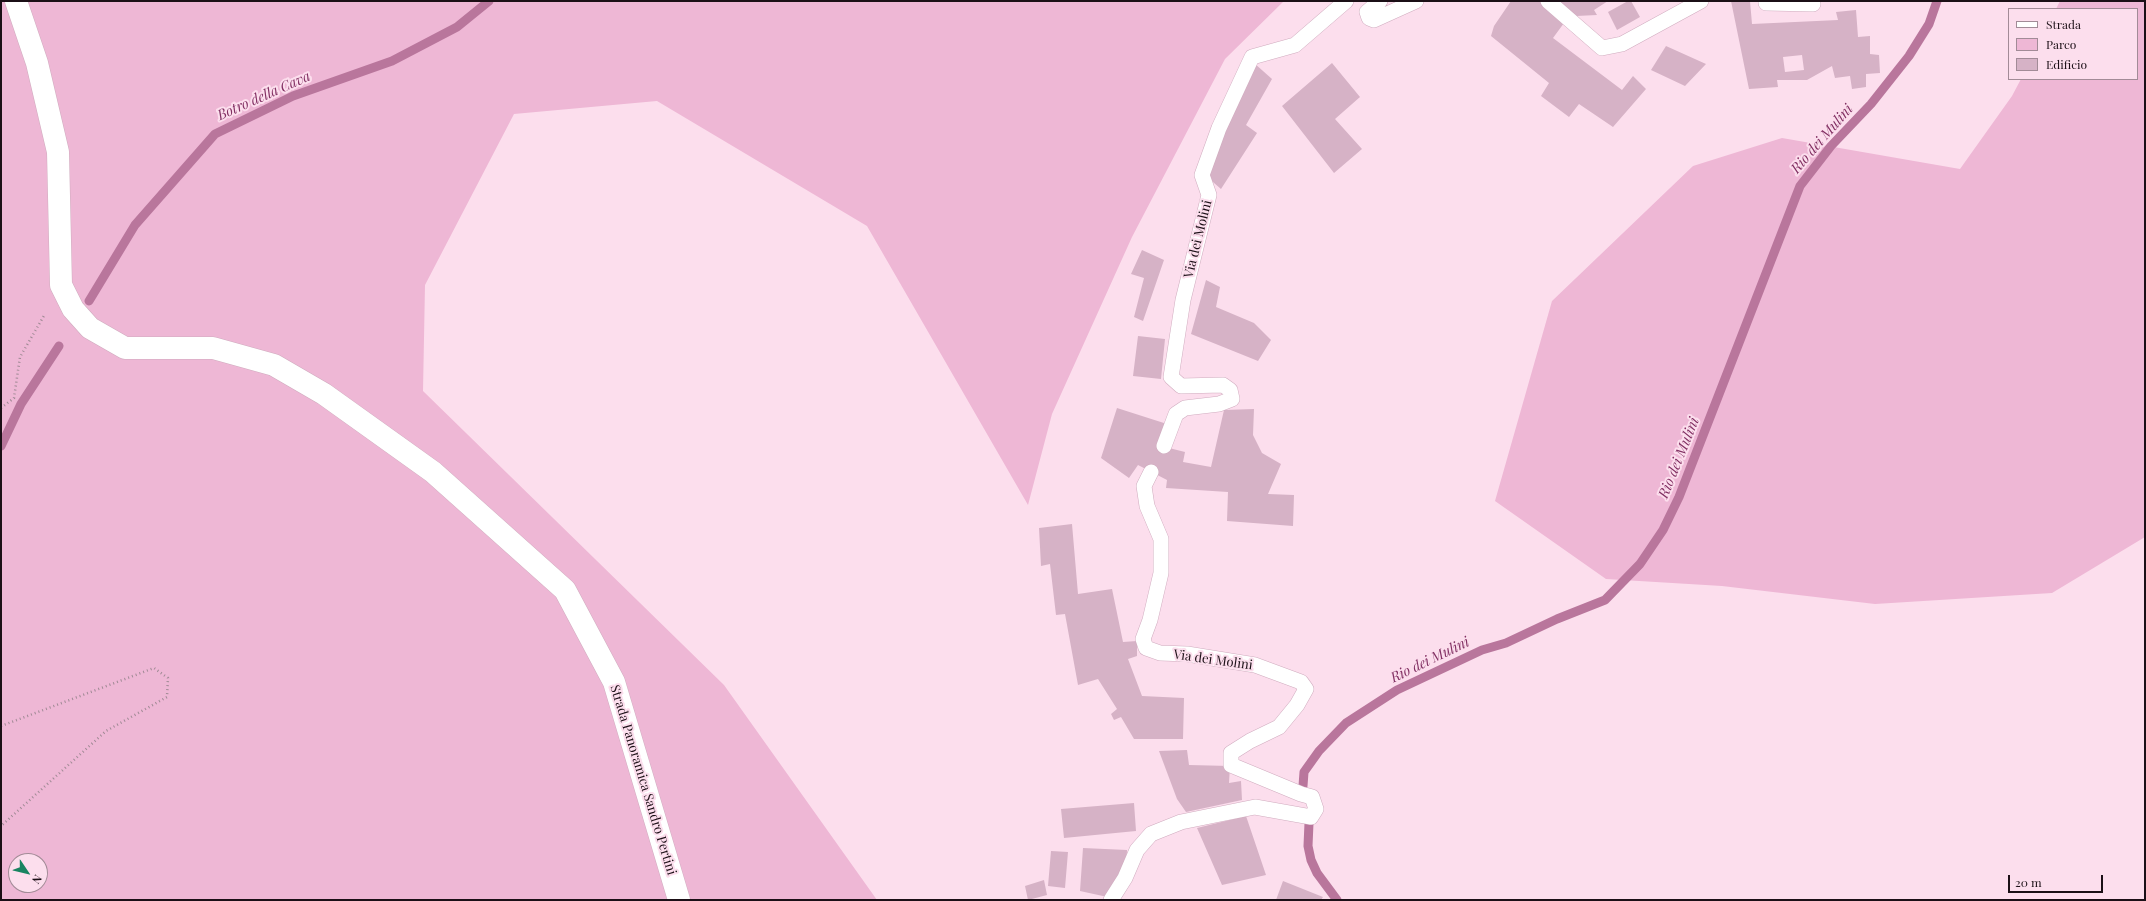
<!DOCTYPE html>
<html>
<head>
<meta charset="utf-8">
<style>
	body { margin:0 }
	#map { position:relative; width:2146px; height:901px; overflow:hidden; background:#fcdeed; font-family:"Playfair Display",serif }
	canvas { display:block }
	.frame { position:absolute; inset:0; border:2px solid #1b0f16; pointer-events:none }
	.legend { position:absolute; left:2008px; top:8px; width:130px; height:72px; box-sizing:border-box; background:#fcdeed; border:1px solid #a28b97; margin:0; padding:5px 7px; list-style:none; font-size:12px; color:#1b0f16 }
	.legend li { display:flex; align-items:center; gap:8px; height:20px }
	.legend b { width:20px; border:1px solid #a28b97 }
	.north { position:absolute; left:8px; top:853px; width:40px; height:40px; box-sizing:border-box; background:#fcdeed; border:1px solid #a28b97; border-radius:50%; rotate:125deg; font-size:11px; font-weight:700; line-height:16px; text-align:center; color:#1b0f16 }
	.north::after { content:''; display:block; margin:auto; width:14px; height:18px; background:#198461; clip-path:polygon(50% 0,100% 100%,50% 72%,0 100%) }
	.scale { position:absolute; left:2008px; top:875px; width:95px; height:18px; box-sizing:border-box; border:2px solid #1b0f16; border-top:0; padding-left:5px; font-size:12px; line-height:14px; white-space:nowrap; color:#1b0f16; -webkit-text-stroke:3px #fcdeed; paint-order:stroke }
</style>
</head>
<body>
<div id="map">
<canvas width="2146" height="901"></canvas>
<div class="frame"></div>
<ul class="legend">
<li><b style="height:5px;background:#fff"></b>Strada</li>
<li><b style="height:11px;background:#eeb7d5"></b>Parco</li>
<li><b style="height:11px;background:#d6b2c6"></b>Edificio</li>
</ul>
<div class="north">N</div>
<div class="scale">20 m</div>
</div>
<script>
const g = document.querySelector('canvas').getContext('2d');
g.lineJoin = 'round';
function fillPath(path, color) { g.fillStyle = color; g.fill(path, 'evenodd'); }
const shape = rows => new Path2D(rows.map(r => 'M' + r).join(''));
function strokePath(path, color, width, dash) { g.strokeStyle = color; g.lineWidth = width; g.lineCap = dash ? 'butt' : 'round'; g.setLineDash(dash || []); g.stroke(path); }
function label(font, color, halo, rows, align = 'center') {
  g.font = font + ' "Playfair Display",serif'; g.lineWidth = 4; g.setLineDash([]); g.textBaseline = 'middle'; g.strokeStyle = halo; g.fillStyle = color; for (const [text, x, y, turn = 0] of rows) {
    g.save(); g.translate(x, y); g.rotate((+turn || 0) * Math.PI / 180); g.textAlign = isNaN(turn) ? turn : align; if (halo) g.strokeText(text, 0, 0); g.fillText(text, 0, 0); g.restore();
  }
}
fillPath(shape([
	[1,1,1284,1,1225,59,1132,237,1052,414,1028,505,867,226,657,101,514,114,425,285,423,391,724,685,877,900,1,900],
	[16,861,40,861,40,885,16,885],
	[2060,1,2145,1,2145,537,2052,593,1875,604,1722,586,1606,579,1495,501,1552,301,1693,166,1782,138,1960,169,2012,96,2021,79,2137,79,2137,9,2056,9]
]), '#eeb7d5');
strokePath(shape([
	[89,301,135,225,215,134,293,96,392,61,457,27,489,1],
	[1,446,21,404,59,346],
	[1303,786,1304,772,1319,751,1346,723,1397,690,1482,650,1506,643,1557,619,1605,600,1640,564,1663,530,1679,497,1800,186,1831,146,1871,104,1909,56,1929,24,1937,1],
	[1309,823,1308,846,1311,860,1317,873,1337,900]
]), '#b9769c', 9);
fillPath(shape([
	[1511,1,1539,1,1564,23,1553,38,1622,90,1633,76,1646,89,1613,127,1579,104,1569,117,1541,96,1549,83,1491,36,1494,26],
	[1557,1,1608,1,1594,10,1597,15,1576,16],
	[1628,1,1631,1,1640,17,1617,30,1608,12],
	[1731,1,1750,1,1752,24,1838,20,1836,12,1856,10,1858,37,1870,36,1870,54,1879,55,1880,73,1866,74,1866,87,1852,89,1850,76,1835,78,1832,66,1807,80,1777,80,1778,87,1749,89],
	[1802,55,1804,70,1785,72,1783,57],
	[1666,46,1706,64,1685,86,1651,70],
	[1254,63,1272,79,1246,125,1257,133,1221,189,1206,176],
	[1332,63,1360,97,1335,119,1362,149,1334,173,1282,106],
	[1142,250,1164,260,1143,321,1134,317,1144,278,1131,274],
	[1206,280,1220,287,1216,307,1254,323,1271,340,1258,361,1191,334],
	[1138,336,1165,339,1161,379,1133,376],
	[1117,408,1167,424,1161,446,1185,452,1183,462,1211,467,1224,410,1254,409,1253,435,1262,453,1281,464,1268,494,1294,495,1293,526,1227,521,1228,492,1166,488,1167,480,1138,465,1129,478,1101,458],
	[1072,524,1078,594,1112,589,1123,642,1137,641,1137,656,1128,659,1142,696,1184,698,1183,739,1134,739,1121,717,1114,720,1111,714,1117,709,1098,679,1078,685,1065,614,1056,615,1050,564,1041,566,1039,528],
	[1187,750,1189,765,1230,766,1229,783,1241,781,1242,800,1186,812,1177,799,1159,751],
	[1134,803,1136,831,1064,838,1061,809],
	[1246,816,1266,875,1222,885,1197,828],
	[1083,848,1127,850,1126,874,1112,898,1080,891],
	[1051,851,1068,852,1065,888,1048,886],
	[1044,880,1047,895,1028,900,1025,886],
	[1283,881,1323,897,1321,900,1276,900]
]), '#d6b2c6');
const lane = shape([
	[1380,1,1367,12,1369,18,1374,20,1416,1],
	[1548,1,1602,48,1622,44,1701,1],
	[1766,1,1766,3,1813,4],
	[1164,446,1176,414,1185,408,1219,404,1232,399,1230,390,1223,385,1181,386,1171,377,1183,300,1209,195,1202,175,1219,128,1252,57,1295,45,1346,1],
	[1111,900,1125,878,1137,850,1151,834,1181,822,1255,807,1311,817,1316,809,1312,797,1301,794,1231,765,1231,753,1250,741,1279,727,1297,705,1306,689,1301,682,1255,665,1187,654,1160,653,1146,648,1143,639,1150,620,1161,573,1161,539,1147,506,1144,486,1151,472]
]);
const secondary = shape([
	[16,1,37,63,58,152,61,285,73,309,90,328,125,348,213,348,274,365,324,394,433,472,565,590,614,682,679,900]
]);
strokePath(lane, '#d0acbf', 16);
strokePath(secondary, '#d0acbf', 23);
strokePath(shape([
	[1,408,14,398,20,357,45,314],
	[1,726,154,668,168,678,167,697,106,731,1,826]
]), '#a08a95', 2.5, [1, 3]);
strokePath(lane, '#fff', 15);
strokePath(secondary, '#fff', 22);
label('13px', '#1b0f16', '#fcdeed', [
	["Via dei Molini",1198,239,-76],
	["Via dei Molini",1213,660,8],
	["Strada Panoramica Sandro Pertini",643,780,73]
]);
label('italic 14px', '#823063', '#fcdeed', [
	["Botro della Cava",264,96,-24],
	["Rio dei Mulini",1822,139,-49],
	["Rio dei Mulini",1679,458,-68],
	["Rio dei Mulini",1430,660,-26]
]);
</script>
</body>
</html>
